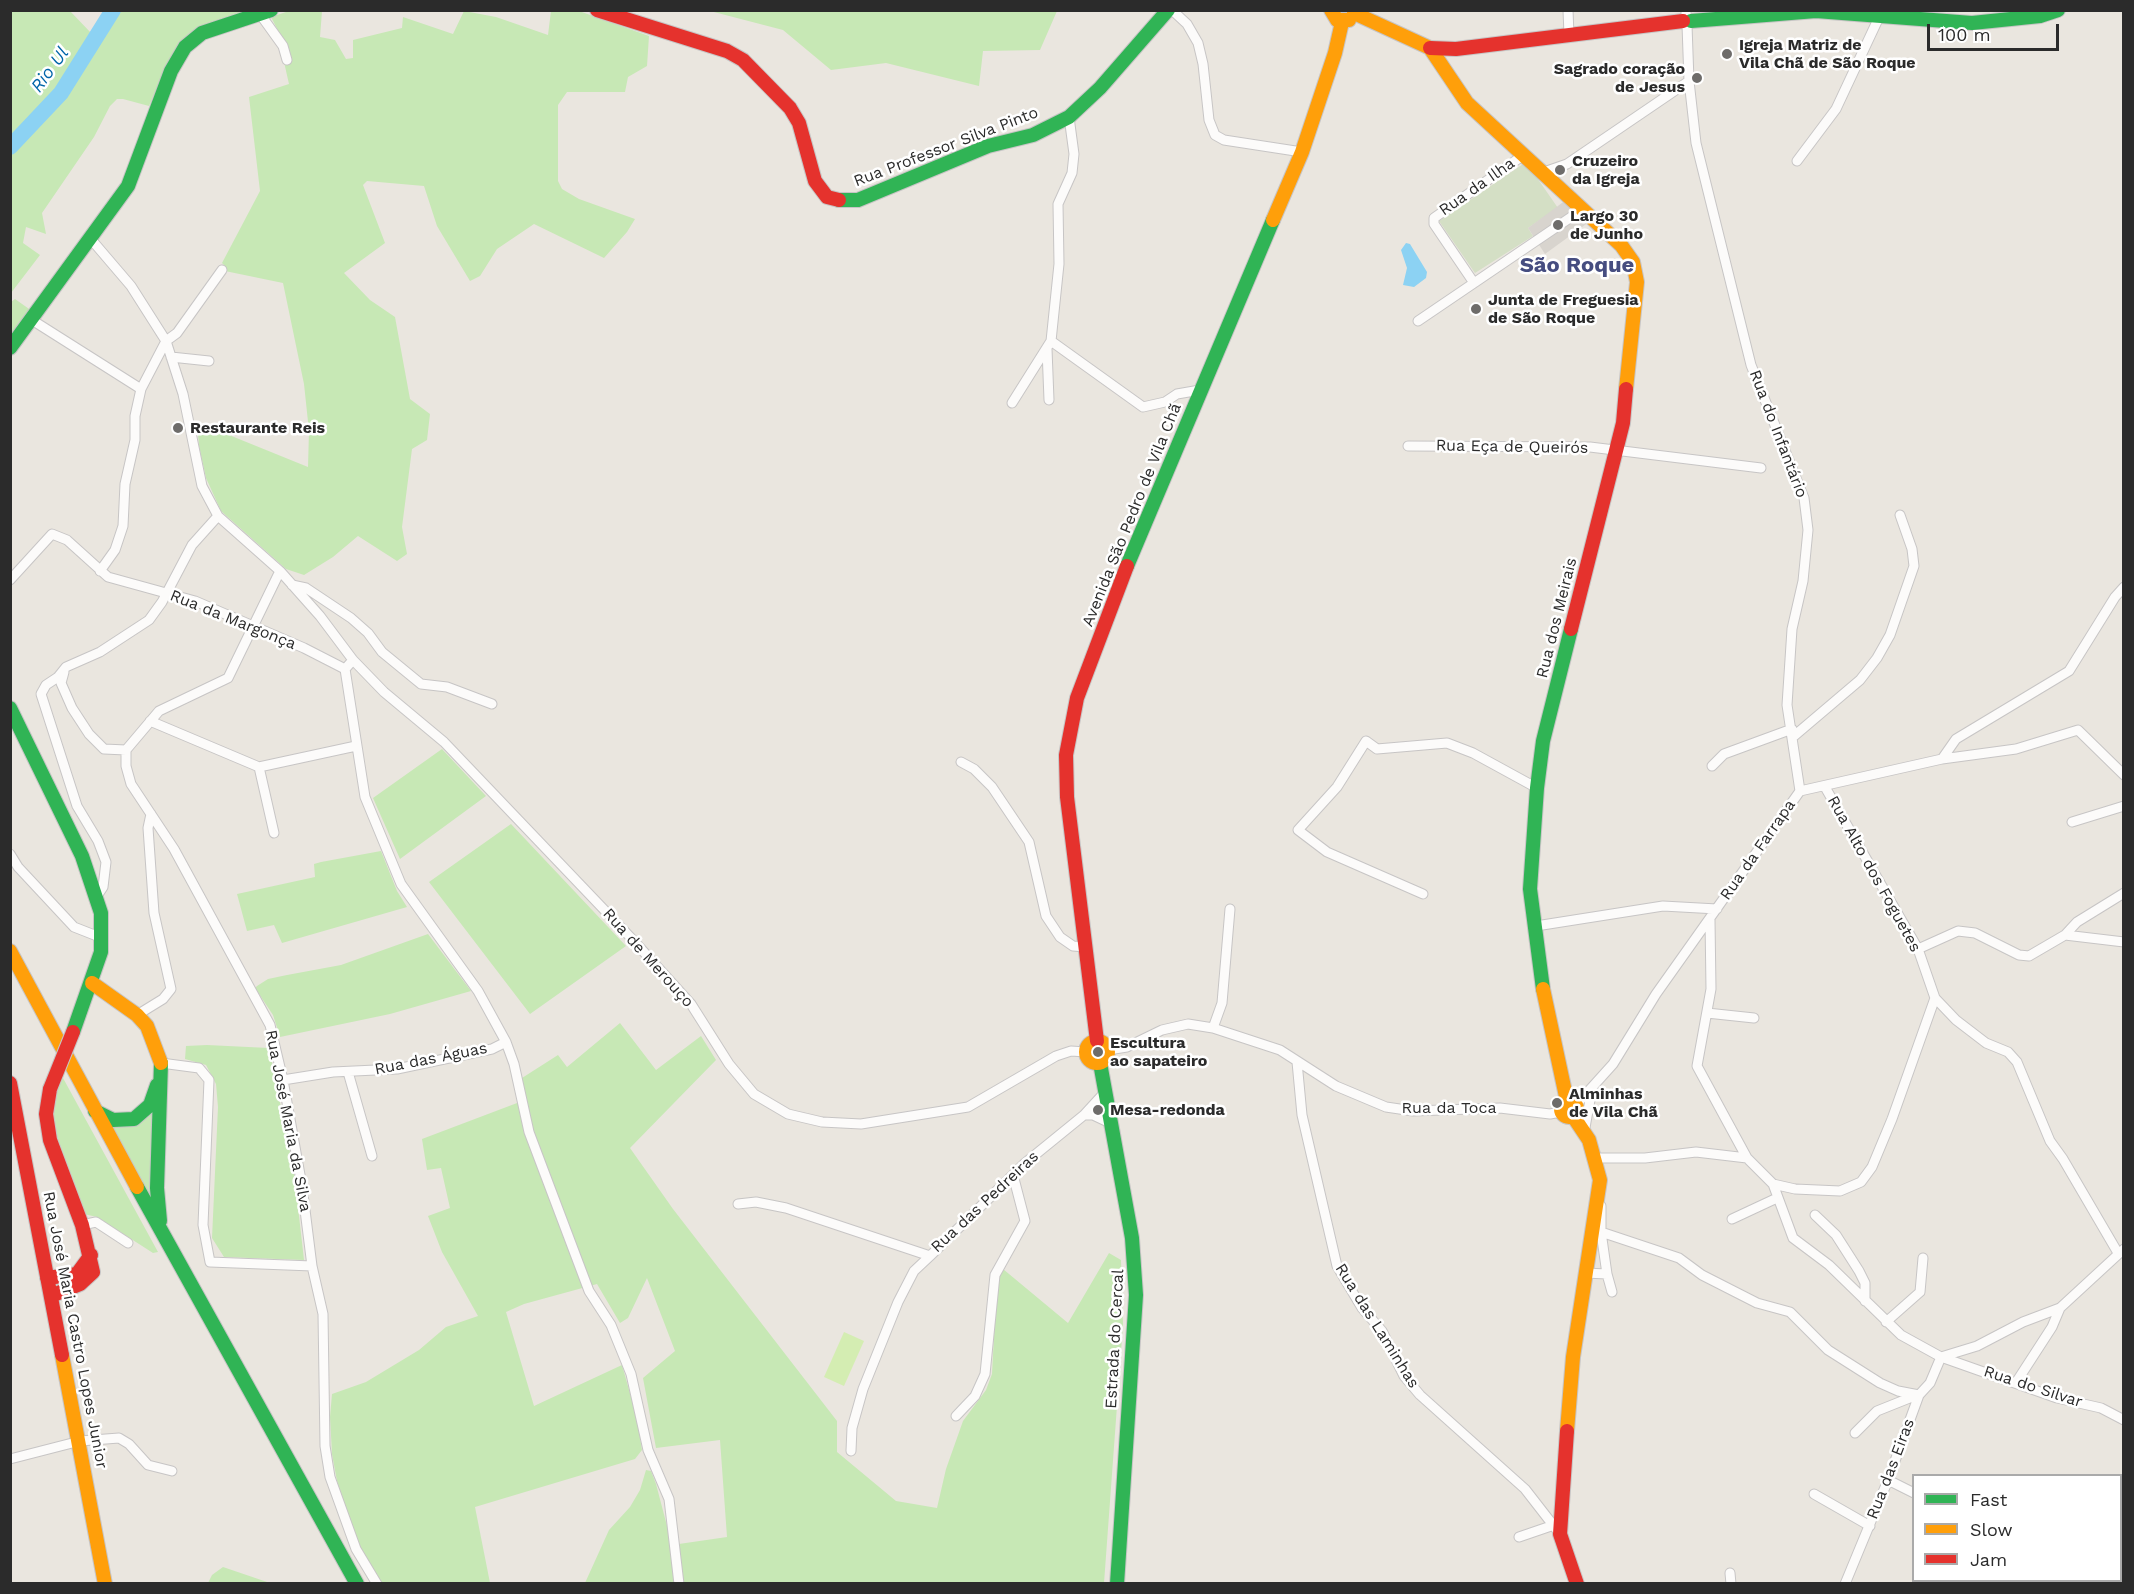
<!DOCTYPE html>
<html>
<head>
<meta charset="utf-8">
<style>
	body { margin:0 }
	#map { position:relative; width:2134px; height:1594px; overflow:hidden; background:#eae6df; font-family:"Work Sans",sans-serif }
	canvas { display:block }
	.frame { position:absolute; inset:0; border:12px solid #2b2b2b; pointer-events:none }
	.legend { position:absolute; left:1912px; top:1474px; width:210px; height:108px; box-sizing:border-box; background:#fff; border:2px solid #aaa; margin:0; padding:8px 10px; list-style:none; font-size:18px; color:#2b2b2b }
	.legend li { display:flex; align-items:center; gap:12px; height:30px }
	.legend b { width:30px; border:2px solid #aaa }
	.scale { position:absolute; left:1927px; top:24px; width:132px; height:27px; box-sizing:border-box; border:3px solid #2b2b2b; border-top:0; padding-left:8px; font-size:18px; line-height:21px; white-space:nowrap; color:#2b2b2b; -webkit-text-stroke:4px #fff; paint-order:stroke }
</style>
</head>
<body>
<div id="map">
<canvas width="2134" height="1594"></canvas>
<div class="frame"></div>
<ul class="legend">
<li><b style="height:8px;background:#30b455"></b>Fast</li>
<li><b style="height:8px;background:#ff9f0a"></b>Slow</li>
<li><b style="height:8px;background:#e5322d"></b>Jam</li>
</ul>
<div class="scale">100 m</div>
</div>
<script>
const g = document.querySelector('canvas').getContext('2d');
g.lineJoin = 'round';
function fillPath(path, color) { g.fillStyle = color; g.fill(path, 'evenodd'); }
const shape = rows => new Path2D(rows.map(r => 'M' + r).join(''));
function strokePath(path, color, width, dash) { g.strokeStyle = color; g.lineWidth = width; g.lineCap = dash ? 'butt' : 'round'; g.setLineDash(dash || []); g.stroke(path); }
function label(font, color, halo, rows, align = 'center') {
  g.font = font + ' "Work Sans",sans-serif'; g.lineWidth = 5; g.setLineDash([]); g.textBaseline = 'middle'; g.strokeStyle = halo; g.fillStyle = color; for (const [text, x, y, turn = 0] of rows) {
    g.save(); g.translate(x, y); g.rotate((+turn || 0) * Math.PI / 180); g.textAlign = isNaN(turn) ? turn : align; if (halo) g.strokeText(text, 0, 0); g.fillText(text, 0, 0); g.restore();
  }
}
fillPath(shape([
	[11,10,70,11,92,34,57,90,11,141],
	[116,11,246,11,203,26,186,38,169,60,149,106,123,99,117,99,110,106,94,137,42,213,46,234,26,227,23,243,40,255,11,293,11,151,73,83,100,32],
	[289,11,322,11,320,37,335,40,346,59,353,58,353,40,402,28,403,17,453,34,464,11,496,17,548,35,551,11,579,11,649,36,647,66,628,77,625,92,567,92,558,105,558,181,562,189,579,199,635,219,627,232,604,258,534,224,497,249,480,276,470,281,437,226,424,186,367,181,363,185,385,243,344,273,370,300,395,317,410,399,430,414,427,440,412,449,402,527,407,554,397,561,358,536,333,557,304,575,286,569,221,511,206,478,199,446,197,422,308,467,309,431,304,384,283,283,225,271,226,267,222,263,260,191,249,97,289,84,284,62,289,52,271,17],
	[710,11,1057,11,1040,50,983,51,979,86,886,63,831,70,783,30],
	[15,299,32,311,11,338,11,302],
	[442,749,486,796,400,859,373,798],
	[511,824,626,946,530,1014,429,882],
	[381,851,397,891,407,907,282,943,274,925,247,931,237,894,315,877,314,864,321,862],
	[428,934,471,991,390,1014,280,1037,273,1015,255,988,257,986,268,979,287,975,341,965],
	[620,1023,656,1070,701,1036,716,1060,630,1148,673,1209,837,1421,837,1452,896,1501,937,1508,946,1469,963,1421,986,1390,992,1374,997,1280,1003,1269,1068,1323,1109,1253,1121,1260,1123,1324,1104,1583,585,1583,609,1530,630,1507,640,1490,646,1470,651,1471,656,1484,672,1545,727,1537,720,1440,656,1448,643,1378,675,1351,647,1278,628,1318,620,1323,597,1284,524,1304,506,1312,534,1406,622,1365,637,1418,642,1450,635,1459,475,1507,490,1583,382,1583,356,1540,337,1481,332,1454,330,1417,332,1394,366,1382,419,1350,446,1327,478,1316,442,1252,428,1216,450,1208,441,1168,427,1170,422,1139,525,1100,522,1078,558,1055,567,1067],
	[207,1045,269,1048,294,1172,304,1260,224,1257,212,1238,218,1107,216,1084,206,1065,185,1059,186,1046],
	[63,1078,158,1252,153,1253,97,1217,84,1214,55,1137,52,1112,57,1089],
	[156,1106,153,1203,109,1125],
	[223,1567,270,1583,208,1583,212,1575]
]), '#c7e8b5');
fillPath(shape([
	[1526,162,1558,208,1528,228,1533,236,1475,273,1439,221]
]), '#d4dfc5');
fillPath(shape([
	[844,1332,864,1341,844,1386,824,1377]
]), '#d4edb2');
fillPath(shape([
	[1566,200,1589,222,1545,254,1528,228]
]), '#d8d4ce');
fillPath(shape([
	[1406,243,1410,244,1427,272,1426,278,1414,287,1403,285,1407,268,1401,250]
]), '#8cd2f3');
strokePath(shape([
	[10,147,61,93,113,10]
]), '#8cd2f3', 16);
const street = shape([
	[1172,10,1187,24,1198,43,1203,64,1209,120,1215,135,1224,140,1302,152],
	[1568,10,1569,35],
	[1686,10,1686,17],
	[260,14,283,46,287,60],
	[1689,81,1696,143,1751,365,1804,498,1808,530,1803,581,1792,629,1787,705,1800,791],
	[1797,161,1836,109,1881,13],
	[1544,172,1567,164,1689,81,1687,25],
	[90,238,131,286,166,341,183,394,202,486,218,516,280,571,320,616,353,660,384,692,444,742,633,940,691,1004,729,1064,754,1094,788,1114,822,1122,861,1124,968,1107,1056,1056,1071,1051,1086,1052],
	[1474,283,1434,224,1434,218,1525,154],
	[32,320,141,389],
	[1418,321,1583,209],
	[1051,341,1143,407,1165,402,1177,394,1200,390],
	[1047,349,1049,400],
	[171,357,209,361],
	[1012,403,1051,341,1059,264,1058,204,1072,173,1074,154,1069,117],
	[1408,446,1590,447,1761,468],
	[100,571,115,550,123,526,125,484,135,440,135,416,141,389,166,341,177,333,222,270],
	[280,571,228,678,159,711,126,750,126,766,131,784,174,849,270,1025,283,1080,302,1186,312,1266,323,1314,325,1446,330,1477,356,1549,377,1584],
	[10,580,52,534,67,540,108,577,195,601,304,648,345,669],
	[292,585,306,588,351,618,368,633,382,652,421,684,447,687,492,704],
	[353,660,345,669,365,797,401,884,478,991,506,1042,514,1064,529,1132,589,1291,611,1325,631,1374,648,1450,669,1499,679,1584],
	[64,672,61,683,72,708,89,734,104,749,126,750],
	[150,721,259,767,356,746],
	[1794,736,1860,680,1877,658,1890,635,1914,566,1912,549,1900,515],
	[1942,759,1956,739,2069,671,2115,597,2124,587],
	[961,762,974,769,992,787,1029,842,1046,916,1060,937,1073,946,1085,947],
	[1712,766,1724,754,1792,729],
	[259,767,274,833],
	[1825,787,1918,949,1935,998,1956,1020,1986,1043,2008,1052,2017,1062,2050,1141,2063,1159,2118,1253],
	[2072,822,2124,806],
	[10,854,18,867,74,927,102,938],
	[1423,894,1327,852,1298,830,1337,787,1366,741,1377,749,1447,743,1473,753,1537,788],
	[97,896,103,887,106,862,98,841,77,806,41,694,46,685,58,677,66,667,100,652,149,620,162,602,192,545,218,516],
	[1710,920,1711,989,1697,1066,1747,1158],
	[1536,926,1663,906,1717,909],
	[2065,935,2124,942],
	[1918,949,1958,931,1975,933,2019,955,2029,956,2065,935,2077,922,2124,893],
	[1707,1013,1754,1018],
	[137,1015,163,999,171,989,154,913,148,828,151,814],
	[1213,1028,1222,1003,1230,909],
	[1108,1050,1127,1047,1162,1030,1188,1024,1213,1028,1280,1050,1336,1086,1386,1107,1413,1111,1500,1108,1550,1114,1561,1112],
	[1297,1062,1302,1115,1337,1266,1362,1308,1382,1331,1404,1376,1420,1395,1525,1489,1560,1534],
	[161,1063,199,1068,209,1080,203,1225,210,1262,312,1266],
	[348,1072,372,1156],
	[283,1080,333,1072,397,1069,492,1049,506,1042],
	[1106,1091,1084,1115,1093,1115,1110,1123],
	[1576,1105,1613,1064,1656,994,1800,791,1942,759,2016,749,2078,730,2124,775],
	[1584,1133,1592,1089],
	[1596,1158,1645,1158,1696,1152,1747,1158,1773,1184,1793,1238,1829,1265,1901,1335,1941,1357,2057,1398,2101,1408,2124,1420],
	[1773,1184,1795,1189,1840,1191,1861,1182,1872,1167,1892,1119,1935,998],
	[738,1204,756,1202,786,1208,930,1256,1025,1163,1084,1115],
	[1601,1206,1601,1232,1679,1258,1702,1275,1757,1303,1790,1312,1828,1350,1880,1383,1898,1391,1919,1395],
	[1815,1215,1836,1235,1859,1271,1865,1283,1865,1301],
	[1732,1219,1777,1198],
	[82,1225,96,1222,128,1243],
	[1585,1273,1607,1274,1601,1232],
	[1607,1274,1612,1292],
	[1886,1322,1920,1292,1923,1258],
	[1941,1357,1977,1346,2023,1322,2060,1308,2124,1249],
	[2017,1381,2052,1327,2060,1308],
	[956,1416,975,1396,985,1374,995,1275,1025,1221,1013,1175],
	[1855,1433,1877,1411,1917,1395],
	[851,1451,852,1428,863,1389,898,1302,914,1271,930,1256],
	[10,1459,80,1441,119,1438,129,1444,148,1465,172,1471],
	[1888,1480,1914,1493],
	[1814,1494,1870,1526],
	[1519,1537,1554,1525],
	[2120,1550,2124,1544],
	[1730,1573,1731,1584],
	[1845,1584,1888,1480,1919,1395,1930,1383,1941,1357],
	[2104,1584,2105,1580]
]);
const fast = shape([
	[1691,21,1816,11,1972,23,2040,16,2058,10],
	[839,200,858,200,988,146,1033,135,1069,117,1100,88,1168,10],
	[10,348,128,186,171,71,185,47,202,33,271,10],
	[1127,566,1273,220],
	[10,708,82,856,101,913,101,952,73,1032],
	[1543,989,1530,889,1537,788,1543,741,1571,629],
	[1100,1063,1132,1238,1136,1295,1117,1584],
	[95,1111,113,1120,134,1119,150,1105,157,1085],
	[137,1187,357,1584],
	[160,1221,157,1188,161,1063]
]);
const slow = shape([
	[1331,10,1337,20,1349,20],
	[1354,13,1430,48,1467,103,1621,245,1633,262,1637,282,1626,389],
	[1273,220,1302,152,1335,53,1342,22],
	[10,951,137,1187],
	[92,983,137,1015,147,1026,161,1063],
	[1543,989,1567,1101],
	'1086 1052a11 11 0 1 1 22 0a11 11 0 1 1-22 0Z',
	'1561 1109a8 8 0 1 1 16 0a8 8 0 1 1-16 0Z',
	[62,1355,105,1584],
	[1567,1431,1573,1357,1600,1180,1589,1140,1573,1116]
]);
const jam = shape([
	[597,10,727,51,743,60,790,108,799,123,815,181,827,197,839,200],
	[1430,48,1456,49,1683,21],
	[1571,629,1623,423,1626,389],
	[1097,1041,1067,797,1066,755,1077,698,1127,566],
	[10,1083,62,1355],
	[50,1089,46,1114,50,1140,82,1225,93,1272,80,1284,51,1296],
	[47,1278,77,1274,91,1255],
	[1567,1431,1560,1534,1577,1584]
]);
strokePath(street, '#c7c5c5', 11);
strokePath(fast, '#c7c5c5', 16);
strokePath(slow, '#c7c5c5', 16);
strokePath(jam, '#c7c5c5', 16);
strokePath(street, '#fcfbfa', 9);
strokePath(fast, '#30b455', 14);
strokePath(slow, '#ff9f0a', 14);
strokePath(jam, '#e5322d', 14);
const jamBridge = shape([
	[50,1089,73,1032]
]);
strokePath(jamBridge, '#c7c5c5', 16, []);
strokePath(jamBridge, '#e5322d', 14);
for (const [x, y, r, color] of [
	[1727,54,6,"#6e6c6a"],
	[1697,78,6,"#6e6c6a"],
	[1560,170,6,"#6e6c6a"],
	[1558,225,6,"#6e6c6a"],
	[1476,309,6,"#6e6c6a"],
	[178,428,6,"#6e6c6a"],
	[1098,1052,6,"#6e6c6a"],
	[1557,1103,6,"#6e6c6a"],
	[1098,1110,6,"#6e6c6a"]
]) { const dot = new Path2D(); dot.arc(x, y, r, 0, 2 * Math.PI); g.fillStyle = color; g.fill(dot); strokePath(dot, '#fff', 2); }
label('bold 16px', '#2b2b2b', '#fff', [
	["Igreja Matriz de",1739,45],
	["Vila Chã de São Roque",1739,63],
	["Sagrado coração",1685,69,"right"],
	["de Jesus",1685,87,"right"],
	["Cruzeiro",1572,161],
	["da Igreja",1572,179],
	["Largo 30",1570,216],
	["de Junho",1570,234],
	["Junta de Freguesia",1488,300],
	["de São Roque",1488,318],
	["Restaurante Reis",190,428],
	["Escultura",1110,1043],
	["ao sapateiro",1110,1061],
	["Alminhas",1569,1094],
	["de Vila Chã",1569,1112],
	["Mesa-redonda",1110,1110]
], 'left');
label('16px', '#2b2b2b', '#fff', [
	["Rua Professor Silva Pinto",946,147,-21],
	["Rua da Ilha",1477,187,-35],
	["Rua do Infantário",1778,434,69],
	["Rua Eça de Queirós",1512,447,1],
	["Avenida São Pedro de Vila Chã",1132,515,-68],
	["Rua dos Meirais",1557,618,-76],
	["Rua da Margonça",233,620,22],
	["Rua da Farrapa",1758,850,-55],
	["Rua Alto dos Foguetes",1874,874,61],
	["Rua de Merouço",648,958,48],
	["Rua das Águas",431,1059,-11],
	["Rua da Toca",1449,1108],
	["Rua José Maria da Silva",288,1121,79],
	["Rua das Pedreiras",985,1202,-43],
	["Rua das Laminhas",1377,1326,58],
	["Rua José Maria Castro Lopes Junior",75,1330,79],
	["Estrada do Cercal",1115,1339,-87],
	["Rua do Silvar",2033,1387,18],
	["Rua das Eiras",1891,1469,-69]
]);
label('italic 18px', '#0065a9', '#fff', [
	["Rio Ul",50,70,-54]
]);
label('bold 22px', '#464d80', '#fff', [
	["São Roque",1577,266]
]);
</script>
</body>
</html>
